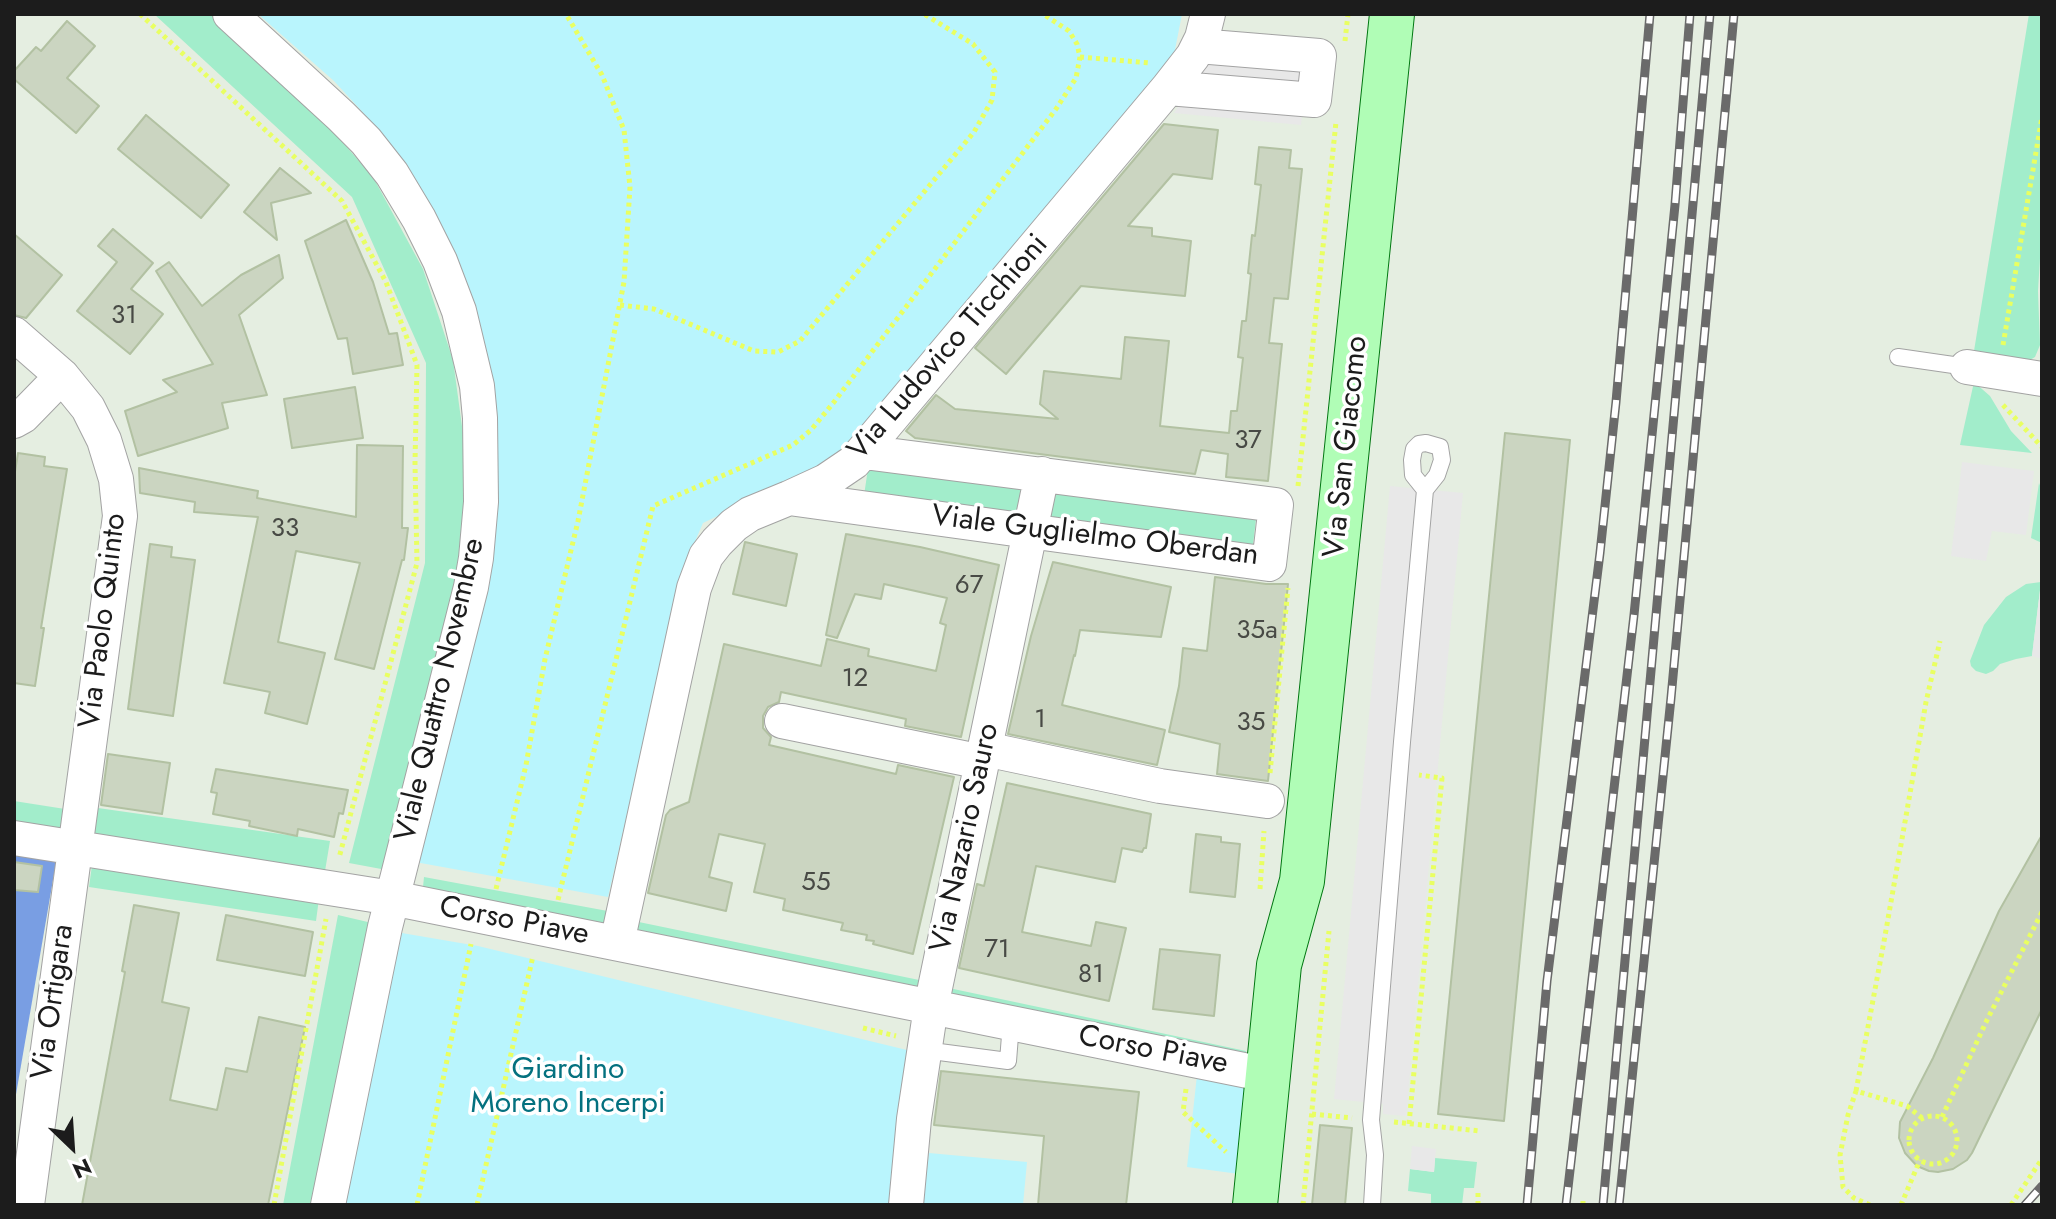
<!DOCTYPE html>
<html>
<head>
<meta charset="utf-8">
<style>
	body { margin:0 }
	#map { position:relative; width:2056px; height:1219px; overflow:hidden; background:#e5eee1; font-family:Jost,sans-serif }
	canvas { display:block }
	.frame { position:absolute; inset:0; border:16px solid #1c1c1c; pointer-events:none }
	.north { position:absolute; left:32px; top:1107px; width:80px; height:80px; -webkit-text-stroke:6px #fff; paint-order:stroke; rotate:155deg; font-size:22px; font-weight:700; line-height:32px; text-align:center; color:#1c1c1c }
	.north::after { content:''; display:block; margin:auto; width:28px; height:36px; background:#1c1c1c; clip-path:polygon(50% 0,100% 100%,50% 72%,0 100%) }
</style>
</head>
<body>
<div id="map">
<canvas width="2056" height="1219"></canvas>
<div class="frame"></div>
<div class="north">N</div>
</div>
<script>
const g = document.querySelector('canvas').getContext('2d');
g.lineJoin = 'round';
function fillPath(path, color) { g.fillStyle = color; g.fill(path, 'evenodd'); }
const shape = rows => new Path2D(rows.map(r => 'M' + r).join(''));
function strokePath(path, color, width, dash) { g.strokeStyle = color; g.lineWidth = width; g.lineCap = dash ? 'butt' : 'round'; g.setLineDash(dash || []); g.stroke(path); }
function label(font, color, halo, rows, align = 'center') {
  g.font = font + ' Jost,sans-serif'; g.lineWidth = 7; g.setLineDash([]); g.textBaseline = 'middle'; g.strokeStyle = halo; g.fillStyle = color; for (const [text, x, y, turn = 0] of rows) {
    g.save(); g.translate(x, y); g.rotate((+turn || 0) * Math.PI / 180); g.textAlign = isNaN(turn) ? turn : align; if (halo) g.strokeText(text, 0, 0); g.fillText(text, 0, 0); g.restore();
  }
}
fillPath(shape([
	[154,14,211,14,303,97,373,177,423,269,453,360,469,478,460,586,392,871,349,863,425,563,426,363,352,197],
	[2029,14,2042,14,2042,226,2038,291,2040,345,2035,357,2025,363,1973,357],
	[1974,382,1990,396,2011,431,2032,453,1960,445],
	[869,462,1027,482,1021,523,863,502],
	[1053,483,1257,510,1252,554,1047,526],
	[2039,483,2042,491,2042,543,2031,538],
	[2041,582,2032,656,2016,659,2000,664,1993,671,1986,674,1976,671,1971,666,1970,661,1984,625,2006,597,2026,584],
	[14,801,65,809,61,833,14,826],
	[98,808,330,841,325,871,94,837],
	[93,858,320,891,316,921,89,887],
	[424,877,613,912,608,932,422,897],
	[338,915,372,923,316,1205,283,1205],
	[634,921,924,981,921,994,631,934],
	[944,987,1246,1051,1247,1064,941,999],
	[1435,1158,1477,1162,1474,1188,1464,1188,1462,1205,1431,1205,1431,1194,1408,1191,1410,1169,1434,1172]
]), '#a2edcb');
fillPath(shape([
	[258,14,1182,14,1171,70,852,451,703,523,683,569,608,897,415,862,481,601,448,249,417,182,379,130,334,81],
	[396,932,478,946,911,1051,895,1205,337,1205],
	[1197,1075,1263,1082,1254,1176,1187,1167],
	[929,1153,1027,1162,1023,1205,923,1205]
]), '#b9f5fd');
fillPath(shape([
	[14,844,58,851,14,1106]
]), '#799ee3');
fillPath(shape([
	[1223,35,1310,43,1301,125,1174,113],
	[1962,462,2034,471,2026,535,1992,531,1986,561,1951,556],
	[1390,486,1463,493,1406,1116,1383,1114,1383,1104,1334,1099],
	[2041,582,2042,582,2042,659,2032,656],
	[1412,1146,1436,1149,1434,1172,1410,1169]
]), '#e8e8e8');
const building = shape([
	[67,21,95,46,67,78,99,106,76,133,14,79,14,71,36,47,41,51,67,21],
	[146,115,229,185,201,218,118,149,146,115],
	[1164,124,1218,130,1212,179,1173,174,1128,226,1152,228,1152,236,1191,241,1185,296,1081,286,1006,374,975,348,1164,124],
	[1259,147,1291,150,1289,168,1302,169,1288,299,1274,298,1269,343,1282,344,1268,481,1226,477,1228,454,1201,450,1195,474,915,438,906,431,936,395,955,409,1058,419,1040,404,1044,371,1121,379,1125,337,1169,341,1160,426,1229,433,1231,411,1237,411,1243,358,1238,357,1242,321,1246,321,1251,274,1248,273,1252,235,1255,236,1261,185,1255,184,1259,147],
	[280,168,311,193,271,203,277,240,244,212,280,168],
	[346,220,373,282,389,334,397,333,403,365,353,374,347,338,338,339,305,241,346,220],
	[113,229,153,263,131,289,163,314,130,354,77,311,117,262,98,246,113,229],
	[14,234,62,275,26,318,14,315,14,234],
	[279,255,283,278,239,315,267,395,222,403,228,428,138,456,125,411,177,392,163,380,213,364,156,271,169,262,202,306,241,275,279,255],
	[355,387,363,438,292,448,284,399,355,387],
	[1505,433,1570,440,1504,1121,1438,1114,1505,433],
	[357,445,403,446,402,528,408,528,404,560,402,560,374,669,335,659,360,563,296,551,278,642,325,653,307,724,265,713,270,692,224,683,258,517,194,512,195,502,140,493,139,468,258,491,257,498,356,517,357,445],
	[18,453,45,457,44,466,67,469,41,628,44,628,35,686,14,683,14,478,18,453],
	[846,534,920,547,999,565,961,737,905,726,906,719,781,692,779,702,768,707,763,716,763,728,771,737,769,745,896,774,898,765,954,777,913,954,873,944,874,941,866,940,867,935,841,930,843,923,783,910,785,899,754,892,765,844,719,834,709,877,732,883,726,911,648,893,666,815,670,810,689,802,724,644,821,666,827,639,869,649,868,656,936,671,946,625,940,623,947,598,884,584,881,599,855,594,837,638,826,635,846,534],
	[745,542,797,554,786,606,733,594,745,542],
	[150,544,172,547,171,557,195,560,173,716,128,709,150,544],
	[1053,562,1171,587,1161,637,1080,630,1075,656,1074,655,1062,705,1165,730,1157,765,1008,734,1031,636,1053,562],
	[1215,577,1266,584,1288,584,1268,781,1217,774,1220,744,1169,732,1179,686,1183,648,1207,651,1215,577],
	[108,754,170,763,162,814,101,805,108,754],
	[216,769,348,790,343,814,339,813,334,837,298,829,297,836,249,826,250,821,213,814,217,793,211,792,216,769],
	[1007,783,1151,814,1146,848,1144,848,1142,852,1122,848,1115,882,1036,866,1022,932,1091,946,1096,922,1126,928,1109,1001,959,968,977,884,984,886,1007,783],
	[1196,834,1221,837,1221,842,1240,844,1235,897,1190,892,1196,834],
	[2042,835,2042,1009,1972,1153,1967,1160,1953,1169,1938,1172,1929,1171,1917,1166,1905,1153,1899,1138,1900,1122,1933,1058,1999,911,2042,835],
	[14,862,42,866,38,892,14,890,14,862],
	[134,905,179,913,162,1002,189,1008,170,1100,217,1110,226,1068,247,1072,259,1017,305,1027,268,1205,82,1205,125,972,122,971,134,905],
	[226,915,313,932,305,976,217,960,226,915],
	[1160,949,1220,955,1214,1016,1153,1009,1160,949],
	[941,1071,1139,1092,1126,1205,1038,1205,1044,1136,934,1125,941,1071],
	[1320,1125,1352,1128,1345,1205,1312,1205,1320,1125]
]);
fillPath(building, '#cbd5c1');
strokePath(building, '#b2c1a2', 2);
const lane = shape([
	[1898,357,1967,367],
	[924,1050,1008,1061,1011,1023],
	[1372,1205,1375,1155,1371,1120,1402,742,1425,490,1437,475,1442,460,1440,447,1426,443,1419,444,1414,449,1412,460,1413,475,1425,490]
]);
const street = shape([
	[230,14,341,116,366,141,392,174,419,219,440,261,459,311,477,386,480,418,481,502,476,558,471,587,385,927,328,1205],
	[1198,46,1319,56,1314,100,1168,88,1193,56,1202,38,1208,14],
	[14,334,62,376,88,408,104,440,116,479,120,516,27,1205],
	[1967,367,2042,379],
	[14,421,23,416,62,376],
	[789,498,1269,564,1276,505,864,452],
	[782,721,982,762],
	[985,749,1160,786,1267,801],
	[14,838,392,898,1268,1075],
	[617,943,694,588,706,556,717,542,734,525,750,514,789,498,826,481,854,462,1168,88],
	[906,1205,914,1119,931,1007,1042,474]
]);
const secondary = shape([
	[1255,1205,1279,965,1302,881,1392,14]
]);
strokePath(lane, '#a3a3a3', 18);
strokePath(street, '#a3a3a3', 36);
strokePath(secondary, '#007611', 46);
strokePath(shape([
	[140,14,342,201,386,282,417,365,415,463,417,563,339,858],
	[1345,41,1348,14],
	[1080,57,1150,63],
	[620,305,654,309,754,351,778,352,800,341,974,132,992,100,995,72,973,44,924,14],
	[2003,345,2042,117],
	[2003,405,2042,447],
	[1298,486,1336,122],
	[1270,773,1288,588],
	[496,889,526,765,545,659,578,521,624,282,630,187,624,130,602,75,566,14],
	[1260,889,1264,831],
	[558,900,653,506,793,445,811,430,834,402,1056,109,1076,78,1080,57,1077,44,1069,31,1043,14],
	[863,1028,896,1036],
	[1186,1089,1183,1112,1226,1152],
	[1856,1091,1885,936,1926,702,1940,641],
	[1312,1114,1352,1118],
	'1909 1140a24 24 0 1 1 48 0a24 24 0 1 1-48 0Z',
	[1942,1117,1987,1020,2042,912],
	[1394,1122,1480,1131],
	[1409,1124,1442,778,1419,775],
	[1478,1193,1478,1205],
	[274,1205,326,919],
	[417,1205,471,944],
	[477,1205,533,956],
	[1303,1205,1329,931],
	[1583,1205,1583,1201],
	[1870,1205,1854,1198,1843,1187,1840,1155,1848,1115,1856,1091,1907,1106,1922,1118],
	[1901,1205,1920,1160],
	[2011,1205,2042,1159]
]), '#e9ff61', 5, [4, 4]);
strokePath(lane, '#fff', 16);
strokePath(street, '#fff', 34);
strokePath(secondary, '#b0fdb6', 44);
const rail = shape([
	[1527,1205,1547,981,1600,553,1616,402,1650,14],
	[1566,1205,1634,615,1675,205,1690,14],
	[1603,1205,1710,14],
	[1619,1205,1671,698,1734,14],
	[2025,1205,2042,1186]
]);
strokePath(rail, '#6a6a6a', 9);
strokePath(rail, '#fff', 6, [18]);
label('26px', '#484a45', null, [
	["31",124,317],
	["37",1248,442],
	["33",285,530],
	["67",969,587],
	["35a",1257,632],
	["12",855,680],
	["1",1040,721],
	["35",1251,724],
	["55",816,884],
	["71",997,951],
	["81",1091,976]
]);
label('30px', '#1c1c1c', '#fff', [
	["Via Ludovico Ticchioni",949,348,-49],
	["Via San Giacomo",1347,447,-84],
	["Viale Guglielmo Oberdan",1095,537,7],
	["Via Paolo Quinto",104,621,-83],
	["Viale Quattro Novembre",441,690,-77],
	["Via Nazario Sauro",966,838,-78],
	["Corso Piave",514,922,11],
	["Via Ortigara",54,1002,-82],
	["Corso Piave",1153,1051,11]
]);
label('30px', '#04717f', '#fff', [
	["Giardino",568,1071],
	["Moreno Incerpi",568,1105]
]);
</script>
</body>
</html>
